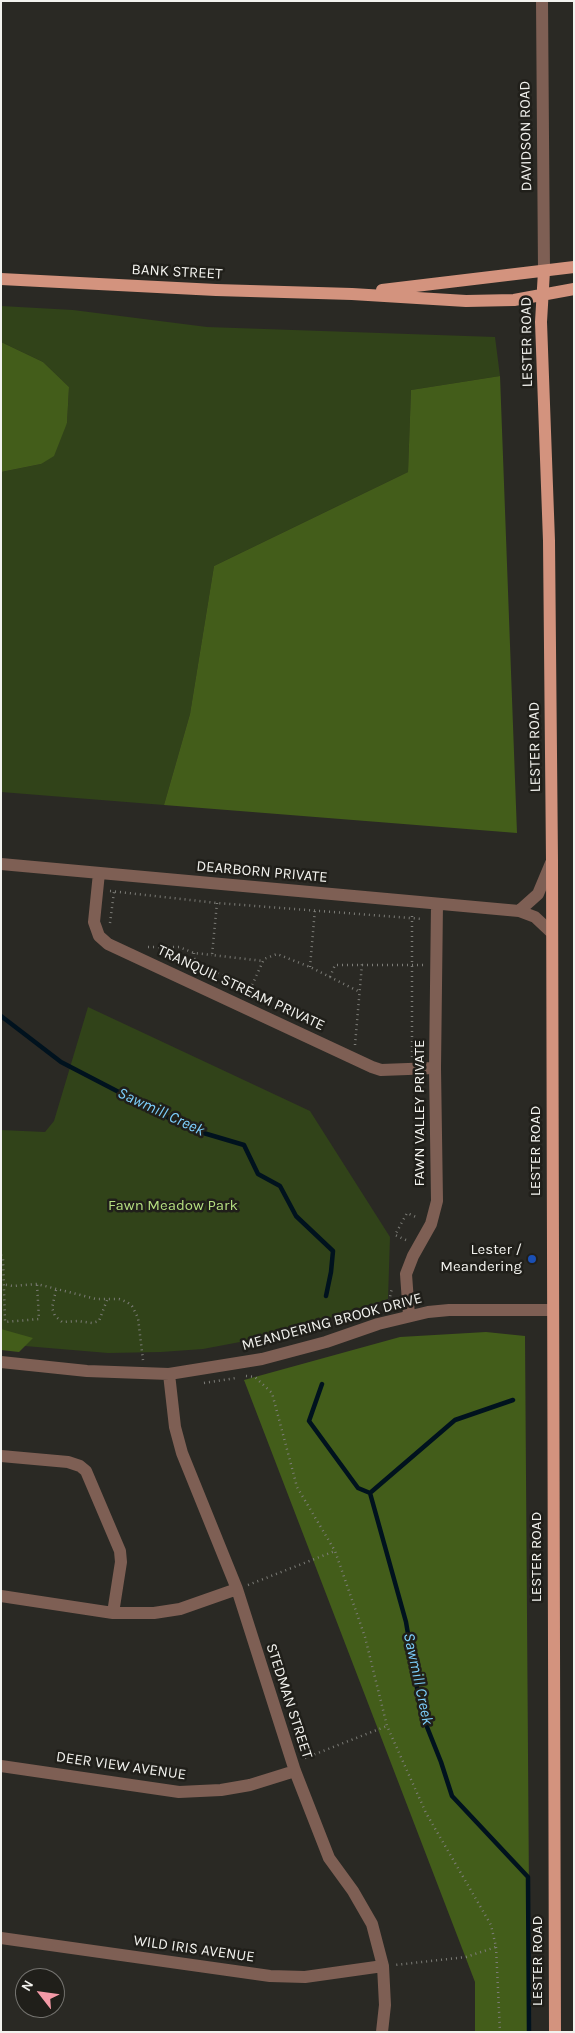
<!DOCTYPE html>
<html>
<head>
<meta charset="utf-8">
<style>
	body { margin:0 }
	#map { position:relative; width:575px; height:2033px; overflow:hidden; background:#2a2924; font-family:Karla,sans-serif }
	canvas { display:block }
	.frame { position:absolute; inset:0; border:2px solid #f2f2ee; pointer-events:none }
	.north { position:absolute; left:15px; top:1968px; width:50px; height:50px; box-sizing:border-box; background:#201f1a; border:1px solid #74736f; border-radius:50%; rotate:300deg; font-size:14px; font-weight:700; line-height:20px; text-align:center; color:#f2f2ee }
	.north::after { content:''; display:block; margin:auto; width:18px; height:22px; background:#f49aa7; clip-path:polygon(50% 0,100% 100%,50% 72%,0 100%) }
</style>
</head>
<body>
<div id="map">
<canvas width="575" height="2033"></canvas>
<div class="frame"></div>
<div class="north">N</div>
</div>
<script>
const g = document.querySelector('canvas').getContext('2d');
g.lineJoin = 'round';
function fillPath(path, color) { g.fillStyle = color; g.fill(path, 'evenodd'); }
const shape = rows => new Path2D(rows.map(r => 'M' + r).join(''));
function strokePath(path, color, width, dash) { g.strokeStyle = color; g.lineWidth = width; g.lineCap = dash ? 'butt' : 'round'; g.setLineDash(dash || []); g.stroke(path); }
function label(font, color, halo, rows, align = 'center') {
  g.font = font + ' Karla,sans-serif'; g.lineWidth = 5; g.setLineDash([]); g.textBaseline = 'middle'; g.strokeStyle = halo; g.fillStyle = color; for (const [text, x, y, turn = 0] of rows) {
    g.save(); g.translate(x, y); g.rotate((+turn || 0) * Math.PI / 180); g.textAlign = isNaN(turn) ? turn : align; if (halo) g.strokeText(text, 0, 0); g.fillText(text, 0, 0); g.restore();
  }
}
fillPath(shape([
	[1,306,73,310,207,327,495,337,500,376,411,390,408,472,214,566,190,714,164,805,1,792,1,472,41,464,67,423,69,387,43,362,1,342],
	[88,1007,310,1111,390,1237,388,1299,277,1335,203,1349,161,1352,108,1353,1,1344,1,1130,45,1132,54,1121]
]), '#314319');
fillPath(shape([
	[1,342,43,362,69,387,67,423,54,456,41,464,1,472],
	[500,376,517,833,164,805,190,714,214,566,408,472,411,390],
	[1,1329,33,1338,19,1352,1,1350],
	[486,1332,525,1336,530,2032,475,2032,475,1982,244,1380,400,1337]
]), '#435d1a');
strokePath(shape([
	[1,1016,61,1062,190,1129,244,1145,258,1174,280,1186,296,1216,333,1251,331,1272,326,1296],
	[322,1384,309,1421,358,1488,370,1493,406,1622,421,1712,441,1762,452,1796,528,1877,529,2032],
	[370,1493,455,1420,513,1400]
]), '#00121e', 4.5);
strokePath(shape([
	[110,891,217,903,423,919],
	[217,903,212,955,263,961],
	[110,923,114,892],
	[148,947,179,947,194,953,212,955],
	[194,953,195,963,251,987],
	[310,967,315,909],
	[330,977,335,965,423,965],
	[248,994,264,959,277,954,310,967,360,992],
	[355,1045,362,964],
	[412,1057,412,915],
	[406,1240,395,1235,407,1213,418,1218],
	[1,1255,3,1258,5,1322,39,1319,37,1284],
	[1,1284,13,1286,37,1284,96,1299,119,1299,127,1302,132,1306,138,1318,143,1360],
	[56,1290,52,1308,55,1316,62,1322,78,1321,92,1323,99,1321,107,1300],
	[388,1306,392,1288],
	[246,1376,255,1377,272,1393,297,1487,335,1551,365,1637,387,1726,426,1813,491,1925,496,1947,466,1957,395,1965],
	[204,1383,236,1378],
	[248,1585,335,1551],
	[305,1758,387,1726],
	[496,1947,500,2032]
]), '#7c7c77', 2.5, [1, 4]);
strokePath(shape([
	[542,1,544,271],
	[1,864,519,911,535,917,552,933],
	[99,873,94,922,99,936,108,944,372,1067,381,1070,435,1068],
	[519,911,538,894,551,863],
	[409,1316,406,1274,413,1256,431,1224,437,1201,435,1068,437,904],
	[1,1362,87,1371,169,1374,262,1359,326,1342,378,1324,428,1312,449,1310,552,1310],
	[169,1374,175,1427,182,1453,237,1589,295,1771,329,1858,353,1891,372,1924,383,1966,385,2005,382,2032],
	[1,1456,68,1462,80,1466,86,1471,120,1551,121,1562,113,1613],
	[1,1596,113,1613,154,1613,180,1609,237,1589],
	[1,1766,179,1792,221,1790,250,1785,295,1771],
	[1,1938,270,1976,305,1977,383,1966]
]), '#7e5f54', 12);
strokePath(shape([
	[544,271,541,322,549,541,552,860,555,2032],
	[1,279,216,290,352,294,466,301,514,300,574,289],
	[382,290,574,267]
]), '#d3937e', 12);
for (const [x, y, r, color] of [
	[532,1259,5,"#1a4fb4"]
]) { const dot = new Path2D(); dot.arc(x, y, r, 0, 2 * Math.PI); g.fillStyle = color; g.fill(dot); strokePath(dot, '#201f1a', 2); }
label('15px', '#f2f2ee', '#201f1a', [
	["DAVIDSON ROAD",526,136,-91],
	["BANK STREET",177,272,3],
	["LESTER ROAD",527,342,-91],
	["LESTER ROAD",535,747,-91],
	["DEARBORN PRIVATE",262,872,5],
	["TRANQUIL STREAM PRIVATE",241,988,25],
	["FAWN VALLEY PRIVATE",420,1113,-90],
	["LESTER ROAD",536,1151,-90],
	["MEANDERING BROOK DRIVE",332,1322,-15],
	["LESTER ROAD",537,1557,-90],
	["STEDMAN STREET",289,1701,72],
	["DEER VIEW AVENUE",121,1766,8],
	["WILD IRIS AVENUE",194,1949,8],
	["LESTER ROAD",538,1961,-90]
]);
label('15px', '#b4de80', '#201f1a', [
	["Fawn Meadow Park",173,1206]
]);
label('15px', '#f2f2ee', '#201f1a', [
	["Lester /",522,1250],
	["Meandering",522,1267]
], 'right');
label('italic 16px', '#7ccefb', '#201f1a', [
	["Sawmill Creek",161,1112,25],
	["Sawmill Creek",418,1679,78]
]);
</script>
</body>
</html>
